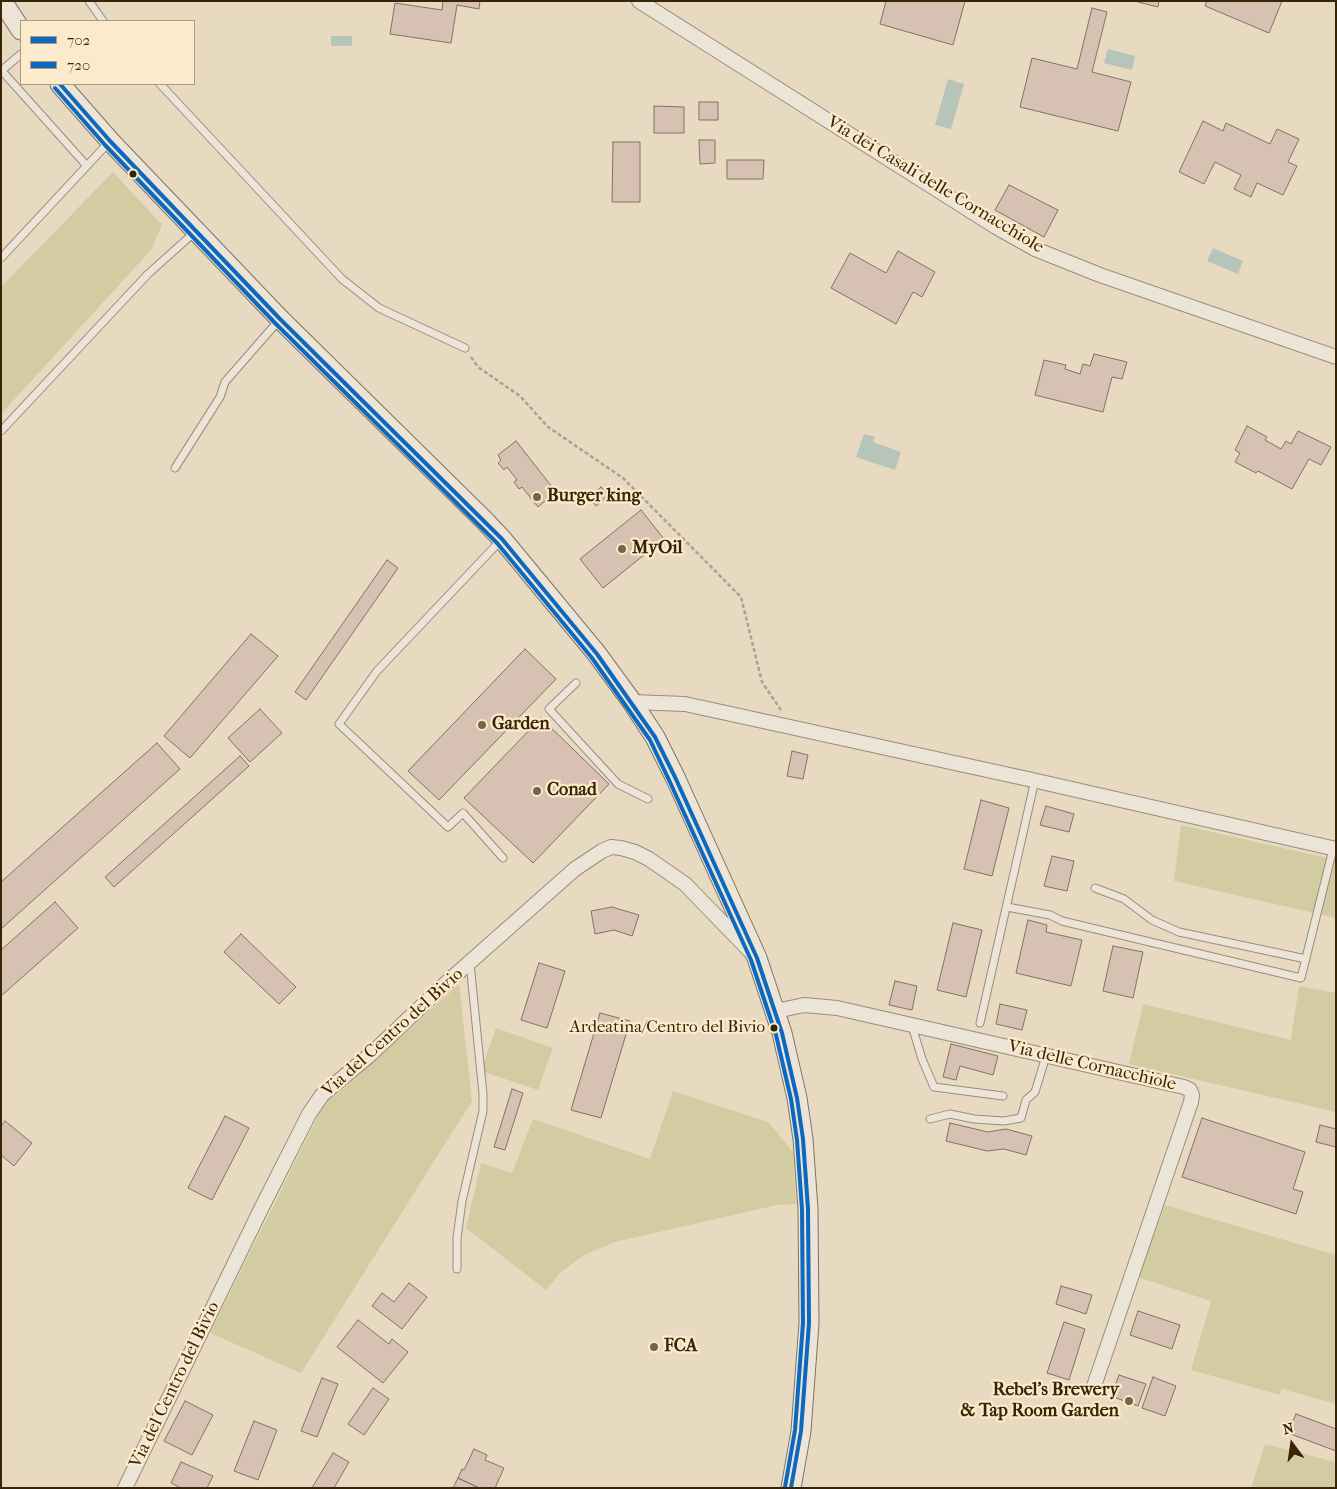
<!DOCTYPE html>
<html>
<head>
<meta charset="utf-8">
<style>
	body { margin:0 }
	#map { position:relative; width:1337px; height:1489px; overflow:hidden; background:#e8dac1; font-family:"IM FELL French Canon",serif }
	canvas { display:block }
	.frame { position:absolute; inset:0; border:2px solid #392405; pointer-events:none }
	.legend { position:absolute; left:20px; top:20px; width:175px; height:65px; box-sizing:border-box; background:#fbeacc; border:1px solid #ad9b7c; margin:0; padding:6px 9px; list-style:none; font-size:15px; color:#392405 }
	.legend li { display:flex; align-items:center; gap:10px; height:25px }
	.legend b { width:25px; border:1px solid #ad9b7c }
	.north { position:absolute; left:1267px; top:1419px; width:50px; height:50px; -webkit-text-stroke:4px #fbeacc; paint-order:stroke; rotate:346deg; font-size:14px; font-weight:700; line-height:20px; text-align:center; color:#392405 }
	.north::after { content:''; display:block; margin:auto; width:18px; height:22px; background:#392405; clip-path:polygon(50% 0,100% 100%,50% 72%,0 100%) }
</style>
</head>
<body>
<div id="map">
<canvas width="1337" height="1489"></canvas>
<div class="frame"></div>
<ul class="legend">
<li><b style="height:6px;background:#0c69bf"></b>702</li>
<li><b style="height:6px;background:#0c69bf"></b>720</li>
</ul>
<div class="north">N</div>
</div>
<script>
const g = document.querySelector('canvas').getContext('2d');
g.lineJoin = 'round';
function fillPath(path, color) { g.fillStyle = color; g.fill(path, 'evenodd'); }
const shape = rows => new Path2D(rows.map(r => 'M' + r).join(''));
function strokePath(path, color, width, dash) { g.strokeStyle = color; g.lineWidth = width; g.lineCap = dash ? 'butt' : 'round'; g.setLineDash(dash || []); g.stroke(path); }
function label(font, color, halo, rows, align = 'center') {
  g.font = font + ' "IM FELL French Canon",serif'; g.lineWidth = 4.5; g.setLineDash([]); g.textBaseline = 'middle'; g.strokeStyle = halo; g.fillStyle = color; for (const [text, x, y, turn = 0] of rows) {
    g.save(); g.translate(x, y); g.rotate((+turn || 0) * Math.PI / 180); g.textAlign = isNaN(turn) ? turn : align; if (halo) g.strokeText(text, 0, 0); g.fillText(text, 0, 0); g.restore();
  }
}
fillPath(shape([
	[113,172,162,225,151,250,1,414,1,287],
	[1181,825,1336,860,1336,918,1174,881],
	[459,984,472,1101,301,1373,210,1333,324,1104,348,1085],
	[1299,986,1336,993,1336,1112,1129,1064,1143,1004,1291,1040],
	[496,1028,553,1048,538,1090,481,1071],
	[673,1091,768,1122,793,1152,796,1204,777,1205,615,1242,584,1255,560,1273,546,1290,466,1228,481,1163,512,1173,533,1119,650,1159],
	[1165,1205,1336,1255,1336,1404,1282,1389,1280,1395,1191,1370,1211,1301,1138,1277],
	[1265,1444,1336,1462,1336,1488,1251,1488]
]), '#d3cca2');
fillPath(shape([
	[331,36,352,36,352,46,331,46],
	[1108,49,1135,56,1132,70,1104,63],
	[948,79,964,84,951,129,935,125],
	[1213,248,1243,261,1238,274,1207,261],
	[864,434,875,437,873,442,901,452,895,470,856,457]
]), '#b6c4b9');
const building = shape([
	[443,1,480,1,479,9,457,5,451,43,390,34,395,3,442,10,443,1],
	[886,1,965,1,953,45,880,24,886,1],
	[1134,1,1159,1,1158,7,1134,1],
	[1207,1,1282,1,1269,33,1205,6,1207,1],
	[1092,8,1107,12,1092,72,1131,82,1118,131,1020,107,1032,58,1077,69,1092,8],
	[699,102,718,102,718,120,699,120,699,102],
	[654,106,684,107,684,133,654,133,654,106],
	[1203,121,1223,131,1226,123,1270,144,1277,129,1299,139,1288,162,1297,166,1283,195,1257,183,1251,197,1234,189,1241,175,1215,162,1204,184,1179,172,1203,121],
	[699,140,715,140,715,163,700,164,699,140],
	[613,142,640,142,640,202,612,202,613,142],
	[727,160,764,160,763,179,727,179,727,160],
	[1009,185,1058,210,1044,237,995,210,1009,185],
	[898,251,935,272,922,297,913,292,896,324,831,288,850,253,886,273,898,251],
	[1094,354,1127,362,1122,379,1112,377,1103,412,1035,395,1044,360,1066,365,1065,369,1080,374,1083,364,1090,366,1094,354],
	[1247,426,1267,437,1265,440,1281,449,1286,441,1291,444,1298,431,1331,447,1321,465,1309,459,1292,489,1258,471,1256,473,1235,462,1240,453,1235,450,1247,426],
	[516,441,556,492,538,507,522,487,519,489,514,482,517,480,507,467,504,470,498,463,501,460,498,455,516,441],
	[601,487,608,496,596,506,589,497,601,487],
	[641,510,664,539,603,588,580,559,641,510],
	[387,560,398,568,306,700,295,692,387,560],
	[251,634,278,656,190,758,164,736,251,634],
	[525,649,556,679,439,800,408,771,525,649],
	[260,709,282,733,250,762,228,738,260,709],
	[541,718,609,784,533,863,464,798,541,718],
	[157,743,180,769,1,929,1,882,157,743],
	[792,751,808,755,803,779,787,776,792,751],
	[240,756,249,766,114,887,105,877,240,756],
	[981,800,1009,808,992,876,964,869,981,800],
	[1046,806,1074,814,1069,832,1040,825,1046,806],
	[1052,856,1074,861,1067,891,1044,886,1052,856],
	[55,902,78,928,1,996,1,950,55,902],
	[612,907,639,915,632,936,614,930,595,934,591,911,612,907],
	[1028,920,1047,925,1046,932,1082,940,1071,986,1016,973,1028,920],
	[953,923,982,930,966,997,937,990,953,923],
	[241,934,296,987,279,1004,224,952,241,934],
	[1113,946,1143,952,1133,998,1103,991,1113,946],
	[539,963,565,971,547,1028,521,1020,539,963],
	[895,981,917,986,912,1010,889,1005,895,981],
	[1000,1004,1027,1010,1022,1030,996,1024,1000,1004],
	[600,1013,630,1021,601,1118,571,1110,600,1013],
	[951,1044,998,1056,993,1075,960,1066,956,1080,943,1077,951,1044],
	[512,1089,523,1093,505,1150,494,1147,512,1089],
	[225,1116,249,1128,212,1200,188,1188,225,1116],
	[1202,1118,1305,1152,1293,1189,1303,1192,1296,1214,1182,1177,1202,1118],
	[5,1121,32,1143,14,1166,1,1155,1,1126,5,1121],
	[950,1123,988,1132,1006,1129,1032,1136,1026,1155,1004,1149,987,1151,946,1141,950,1123],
	[1320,1125,1336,1129,1336,1147,1316,1142,1320,1125],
	[409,1283,427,1297,402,1329,372,1306,382,1293,394,1302,409,1283],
	[1061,1286,1092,1295,1086,1314,1056,1304,1061,1286],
	[1138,1311,1180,1325,1172,1349,1130,1335,1138,1311],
	[358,1320,389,1344,392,1339,408,1352,383,1383,337,1347,358,1320],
	[1064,1322,1085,1329,1069,1380,1047,1373,1064,1322],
	[1119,1375,1146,1384,1138,1406,1111,1396,1119,1375],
	[1153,1377,1176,1386,1165,1416,1142,1408,1153,1377],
	[322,1378,338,1384,317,1437,301,1431,322,1378],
	[373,1388,389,1399,364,1435,348,1424,373,1388],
	[185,1401,213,1415,192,1455,164,1441,185,1401],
	[1296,1414,1336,1429,1336,1451,1288,1433,1296,1414],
	[254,1421,277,1430,258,1480,234,1471,254,1421],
	[474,1449,487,1455,485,1460,504,1468,495,1488,479,1488,458,1478,462,1469,464,1470,474,1449],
	[333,1453,349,1462,334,1488,312,1488,333,1453],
	[181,1462,213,1476,207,1488,181,1488,171,1483,181,1462],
	[458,1478,479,1488,453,1488,458,1478]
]);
fillPath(building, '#d6c1b2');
strokePath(building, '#7e7463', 1);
const service = shape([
	[89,1,103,21],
	[1,71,21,54],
	[2,71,87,166],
	[160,84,342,279,379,308,465,348],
	[1,258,110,141],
	[1,431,148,274,196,231],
	[175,468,220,397,225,382,280,319],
	[502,539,377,671,339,724,448,827,463,813,503,858],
	[576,683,549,709,618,784,648,799],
	[1095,888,1124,899,1152,920,1179,932,1306,959],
	[1007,907,1050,915,1062,921,1301,978,1333,849],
	[980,1023,1035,780],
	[912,1026,922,1059,934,1087,1003,1096],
	[930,1119,950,1114,974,1119,1004,1121,1021,1118,1026,1100,1035,1092,1046,1056],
	[457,1269,457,1238,462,1201,483,1111,483,1094,470,963]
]);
const minor = shape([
	[639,1,996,227,1035,249,1100,275,1336,357],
	[632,702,685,704,1028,779,1336,849],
	[776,1011,804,1005,837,1008,1184,1087,1190,1090,1192,1095,1191,1102,1094,1386],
	[125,1488,261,1209,309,1114,322,1095,371,1054,444,985,575,869,602,851,611,847,621,848,635,852,649,859,685,884,751,952]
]);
const secondary = shape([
	[2,1,21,30],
	[60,84,110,141,280,319,484,520,502,539,597,654,632,702,655,737,675,777,757,958,782,1033,797,1098,803,1139,808,1209,809,1323,801,1431,791,1488]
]);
strokePath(service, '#988d7c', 9);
strokePath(minor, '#988d7c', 16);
strokePath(secondary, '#7e7463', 21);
strokePath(shape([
	[471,357,478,367,520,396,548,427,623,478,741,597,762,682,781,710]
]), '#a8a194', 2.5, [4, 2.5]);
strokePath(service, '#ebe4d7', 7);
strokePath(minor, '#ebe4d7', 14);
strokePath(secondary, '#ebe4d7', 19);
strokePath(shape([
	[60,84,110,141,280,319,502,539,597,654,655,737,675,777,757,958,782,1033,797,1098,803,1139,808,1209,809,1323,801,1431,791,1488]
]), '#0c69bf', 4);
strokePath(shape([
	[55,88,105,145,275,323,497,543,592,658,650,740,669,780,751,960,776,1035,791,1099,797,1140,802,1209,803,1323,795,1430,785,1487]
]), '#0c69bf', 4);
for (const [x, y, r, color] of [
	[133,174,4.5,"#392405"],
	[537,497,5,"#766447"],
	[622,549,5,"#766447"],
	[482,725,5,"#766447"],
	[537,791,5,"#766447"],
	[774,1028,4.5,"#392405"],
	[654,1347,5,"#766447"],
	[1129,1401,5,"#766447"]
]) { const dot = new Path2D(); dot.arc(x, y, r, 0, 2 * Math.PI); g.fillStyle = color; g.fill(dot); strokePath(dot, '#fbeacc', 2); }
label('17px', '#392405', '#fbeacc', [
	["Ardeatina/Centro del Bivio",765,1028]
], 'right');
label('18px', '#392405', '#fbeacc', [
	["Via dei Casali delle Cornacchiole",935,185,31],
	["Via del Centro del Bivio",393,1033,-42],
	["Via delle Cornacchiole",1092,1066,13],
	["Via del Centro del Bivio",175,1385,-64]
]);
label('bold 18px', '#392405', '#fbeacc', [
	["Burger king",547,497],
	["MyOil",632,549],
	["Garden",492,725],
	["Conad",547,791],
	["FCA",664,1347],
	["Rebel's Brewery",1119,1391,"right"],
	["& Tap Room Garden",1119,1412,"right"]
], 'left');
</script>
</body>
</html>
